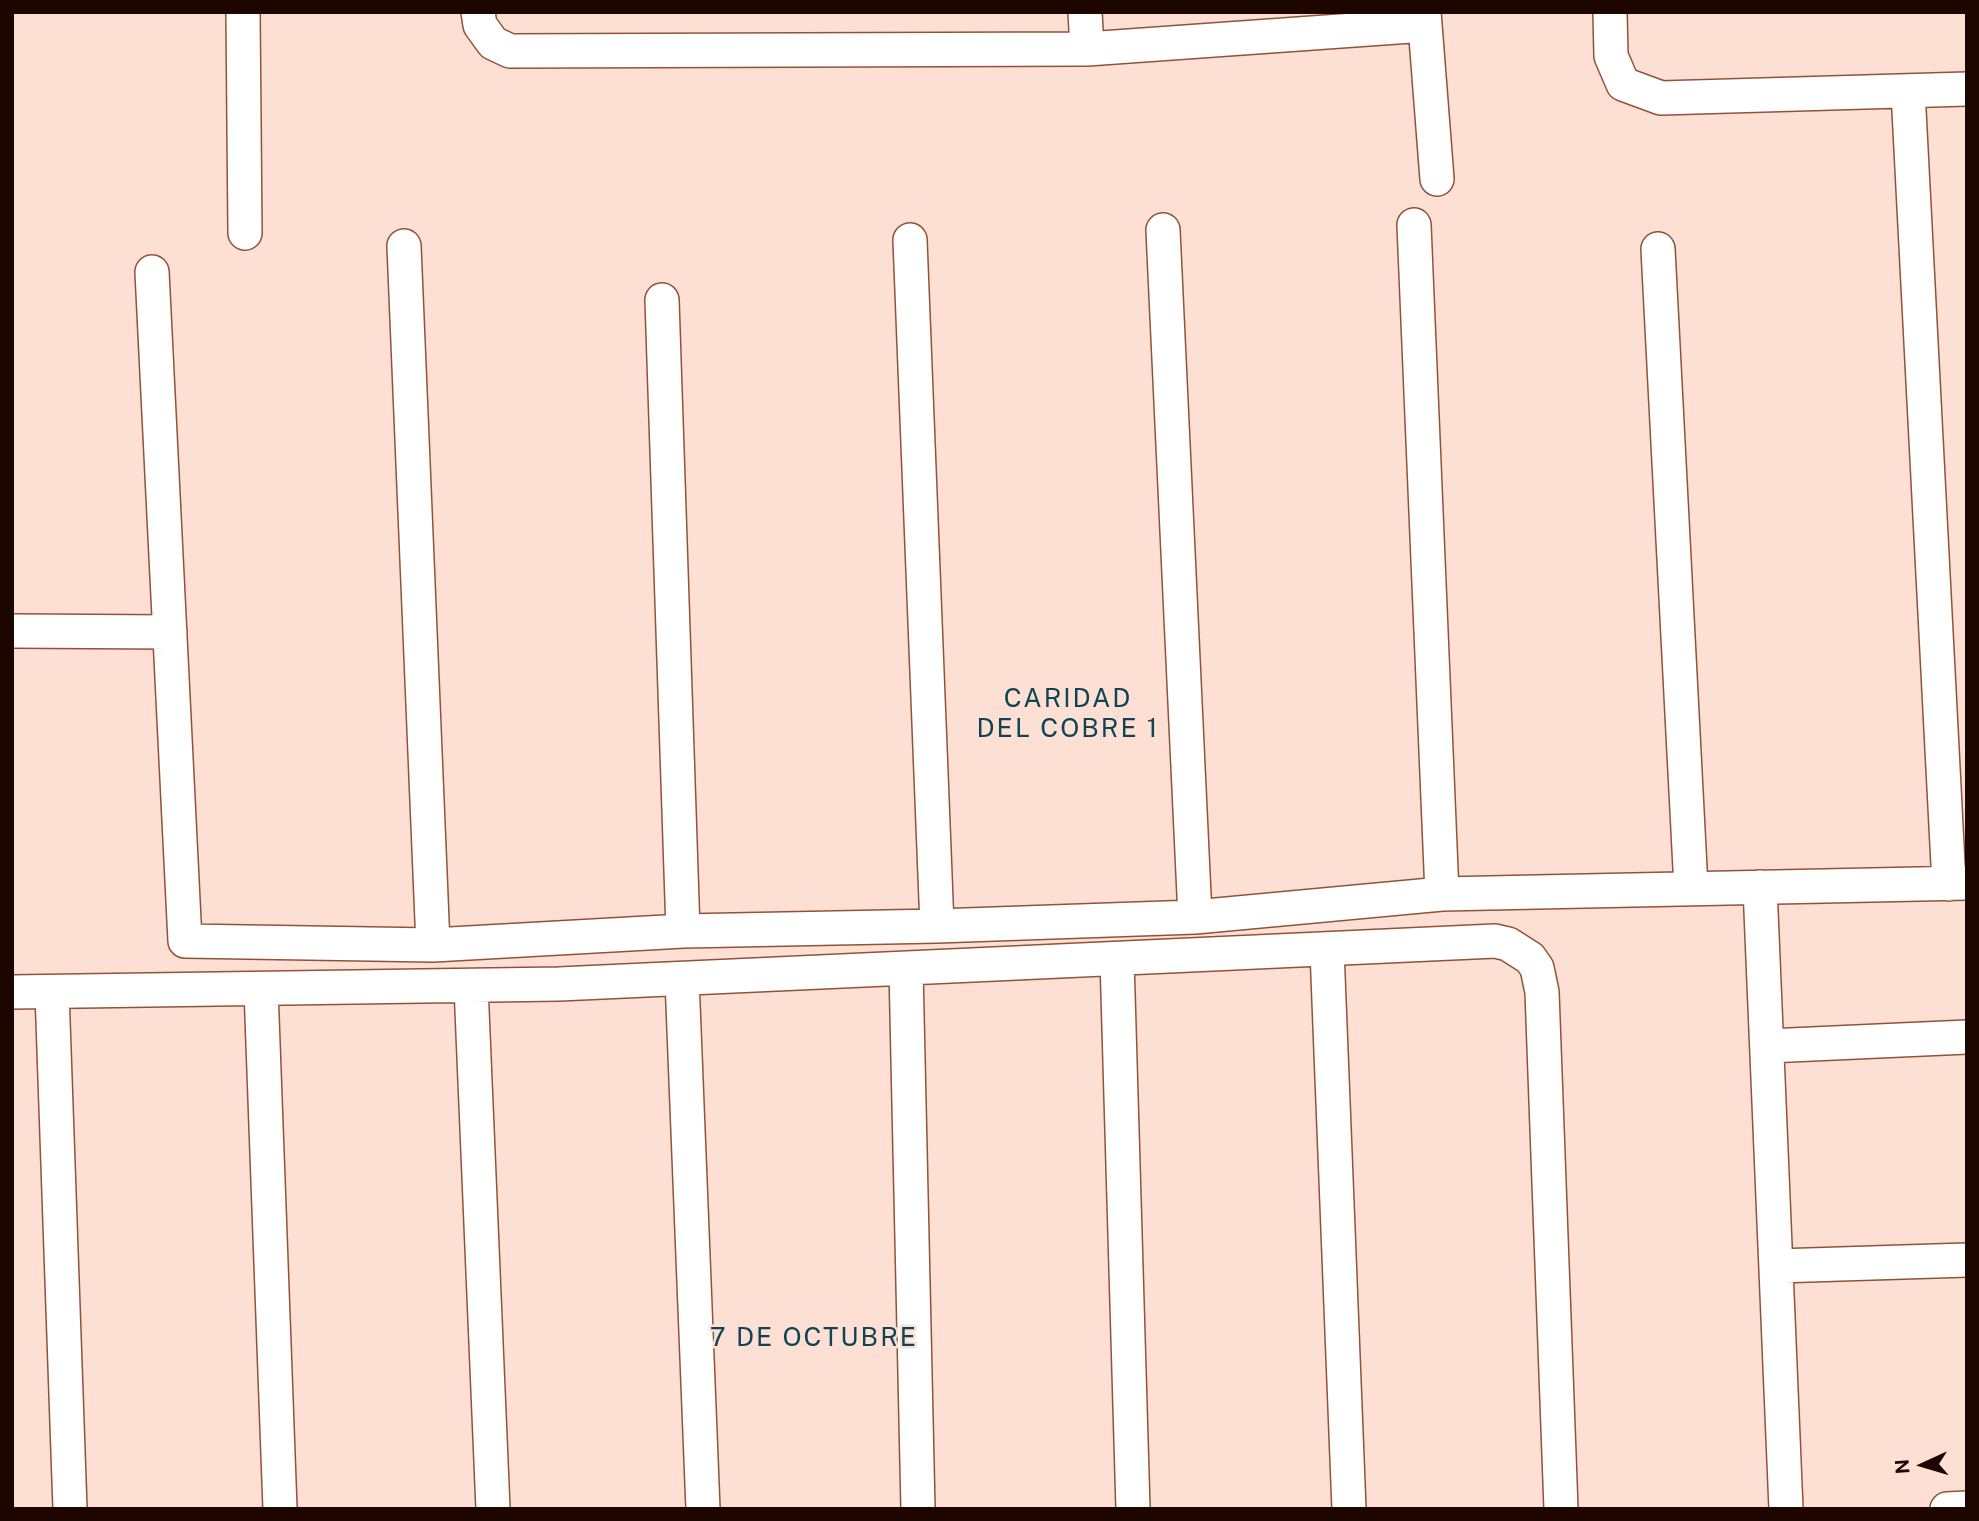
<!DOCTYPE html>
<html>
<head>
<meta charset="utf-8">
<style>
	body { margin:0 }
	#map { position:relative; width:1979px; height:1521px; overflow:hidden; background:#fde0d3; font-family:"Public Sans",sans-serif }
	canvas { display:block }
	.frame { position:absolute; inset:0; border:14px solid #1d0600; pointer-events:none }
	.north { position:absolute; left:1888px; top:1430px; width:70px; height:70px; -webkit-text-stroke:5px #fde0d3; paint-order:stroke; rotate:266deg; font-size:19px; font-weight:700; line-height:28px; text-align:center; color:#1d0600 }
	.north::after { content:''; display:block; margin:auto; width:24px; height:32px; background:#1d0600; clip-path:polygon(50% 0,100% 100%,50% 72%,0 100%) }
</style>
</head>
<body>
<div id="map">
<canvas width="1979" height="1521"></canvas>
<div class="frame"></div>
<div class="north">N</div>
</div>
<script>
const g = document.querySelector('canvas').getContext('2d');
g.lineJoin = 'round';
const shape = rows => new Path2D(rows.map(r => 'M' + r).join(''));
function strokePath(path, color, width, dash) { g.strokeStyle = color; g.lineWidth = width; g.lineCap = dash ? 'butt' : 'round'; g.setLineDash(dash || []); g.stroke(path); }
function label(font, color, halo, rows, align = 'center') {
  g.font = font + ' "Public Sans",sans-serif'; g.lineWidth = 5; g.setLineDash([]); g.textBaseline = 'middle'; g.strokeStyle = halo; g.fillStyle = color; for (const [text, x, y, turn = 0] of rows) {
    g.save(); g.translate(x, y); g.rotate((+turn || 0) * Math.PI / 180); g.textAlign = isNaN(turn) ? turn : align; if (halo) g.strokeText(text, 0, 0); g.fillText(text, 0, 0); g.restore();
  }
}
const minor = shape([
	[243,12,245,233],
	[478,12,480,25,493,43,510,51,1087,49,1425,25],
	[1085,12,1087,49],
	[1424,12,1437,179],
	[1610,12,1611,56,1623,84,1661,98,1967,89],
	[1908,91,1949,884],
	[1414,225,1442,894],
	[1163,230,1195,917,1442,894,1967,883],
	[910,240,937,926],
	[404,246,433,945],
	[1658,249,1691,888],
	[152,272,185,941,433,945,683,931,937,926,1195,917],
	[662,300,683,931],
	[12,631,170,632],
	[1760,887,1786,1509],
	[1327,950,1349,1509],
	[1117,959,1133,1509],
	[906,969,918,1509],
	[682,979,703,1509],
	[471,986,493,1509],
	[261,989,280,1509],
	[12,992,559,984,1495,941,1508,944,1530,958,1537,968,1542,992,1561,1509],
	[52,992,70,1509],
	[1768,1046,1967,1037],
	[1777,1266,1967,1260],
	[1947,1509,1967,1508]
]);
strokePath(minor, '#915337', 36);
strokePath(minor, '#fff', 33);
g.letterSpacing = '2px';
label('26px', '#104455', '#fde0d3', [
	["CARIDAD",1068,699],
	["DEL COBRE 1",1068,729],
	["7 DE OCTUBRE",814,1338]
]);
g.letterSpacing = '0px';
</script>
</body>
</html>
